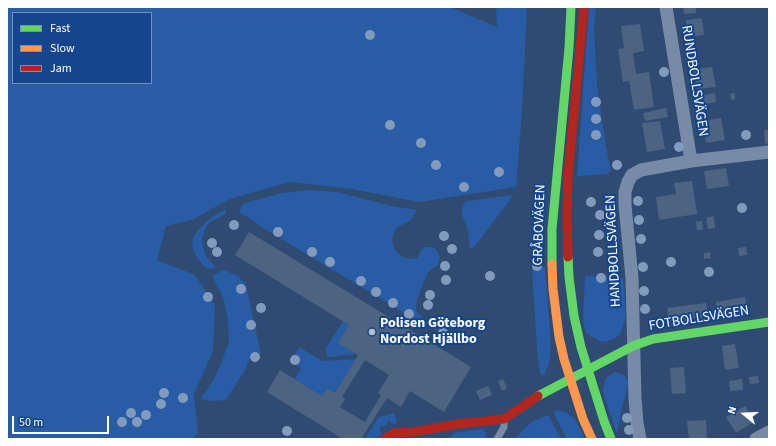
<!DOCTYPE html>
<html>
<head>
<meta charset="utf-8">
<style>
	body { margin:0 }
	#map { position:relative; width:776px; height:446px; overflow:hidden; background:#304b72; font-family:"Source Sans 3",sans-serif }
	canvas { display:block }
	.frame { position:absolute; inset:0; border:8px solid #fff; pointer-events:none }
	.legend { position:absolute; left:12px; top:12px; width:140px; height:72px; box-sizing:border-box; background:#15458d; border:1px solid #738fbb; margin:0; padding:5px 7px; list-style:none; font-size:12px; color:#fff }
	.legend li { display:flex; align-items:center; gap:8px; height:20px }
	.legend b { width:20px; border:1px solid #738fbb }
	.north { position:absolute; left:724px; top:394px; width:40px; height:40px; -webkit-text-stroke:3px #15458d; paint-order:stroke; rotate:288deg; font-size:11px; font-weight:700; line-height:16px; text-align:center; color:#fff }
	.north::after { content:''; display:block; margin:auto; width:14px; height:18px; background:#fff; clip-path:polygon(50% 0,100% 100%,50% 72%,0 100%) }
	.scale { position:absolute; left:12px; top:416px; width:97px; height:18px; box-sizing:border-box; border:2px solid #fff; border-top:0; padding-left:5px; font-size:12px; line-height:14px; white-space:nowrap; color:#fff; -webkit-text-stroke:3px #15458d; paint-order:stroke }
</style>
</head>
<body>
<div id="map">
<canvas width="776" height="446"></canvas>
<div class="frame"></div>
<ul class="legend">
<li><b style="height:5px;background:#63d668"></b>Fast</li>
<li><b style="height:5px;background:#ff974d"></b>Slow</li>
<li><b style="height:5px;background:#b3261e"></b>Jam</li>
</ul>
<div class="north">N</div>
<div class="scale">50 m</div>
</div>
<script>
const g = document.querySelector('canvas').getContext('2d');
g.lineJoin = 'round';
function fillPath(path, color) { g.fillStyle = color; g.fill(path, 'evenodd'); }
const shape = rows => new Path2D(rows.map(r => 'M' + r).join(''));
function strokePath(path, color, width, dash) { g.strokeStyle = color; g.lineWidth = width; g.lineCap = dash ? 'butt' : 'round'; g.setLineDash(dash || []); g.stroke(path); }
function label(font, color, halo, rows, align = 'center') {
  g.font = font + ' "Source Sans 3",sans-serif'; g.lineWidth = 4; g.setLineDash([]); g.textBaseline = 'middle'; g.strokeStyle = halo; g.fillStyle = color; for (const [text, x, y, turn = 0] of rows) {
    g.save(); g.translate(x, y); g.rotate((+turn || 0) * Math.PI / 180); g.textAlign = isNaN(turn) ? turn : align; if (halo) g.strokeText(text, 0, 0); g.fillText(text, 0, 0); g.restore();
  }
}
fillPath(shape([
	[7,7,450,7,497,27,496,7,527,7,522,112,516,187,419,202,352,189,290,182,230,199,192,220,166,226,157,260,195,275,215,305,213,351,194,394,198,434,192,439,7,439],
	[13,13,151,13,151,83,13,83],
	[589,7,596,7,594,28,597,85,606,147,611,170,610,172,607,174,577,176],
	[310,190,337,192,392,206,417,210,411,220,396,228,392,239,393,245,396,251,401,256,410,259,417,258,422,249,425,247,431,247,435,248,440,257,438,265,428,272,426,277,417,299,416,307,417,313,429,322,426,326,265,229,240,212,241,206,245,203,282,193],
	[511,195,512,197,475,246,471,249,470,248,467,227,461,213,464,204,467,201],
	[226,210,226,214,212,221,207,225,203,235,202,240,204,250,206,256,216,267,215,268,208,269,203,265,196,256,192,246,193,237,198,230,209,219,218,213],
	[545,267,551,347,549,362,545,374,543,376,540,373,537,351,532,269],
	[224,270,238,276,246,285,261,354,252,353,245,370,226,400,214,401,200,399,207,390,216,375,222,361,229,341,228,321,224,300,221,293,212,276,221,271],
	[585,276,623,278,626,317,620,334,614,339,602,342,587,334,585,330,583,320],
	[343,321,349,325,339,343,356,354,329,357,326,355,327,352,325,350],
	[299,347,322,361,356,359,335,393,327,388,322,396,295,379,301,368,291,362],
	[615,372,624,375,629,382,622,407,617,434,603,392,605,380,608,376],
	[556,410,565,412,575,419,585,439,567,439,553,412],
	[394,413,397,423,392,424,390,421,387,422,387,425,380,427,379,430,382,434,376,439,365,439,379,417],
	[547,415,549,416,561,439,515,439,530,423],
	[483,429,486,434,485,439,450,439,453,433]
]), '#285ca4');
fillPath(shape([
	[683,7,696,7,696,13,684,14],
	[702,18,704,35,688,37,686,20],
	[640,24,644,51,633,53,636,74,649,72,654,107,634,110,629,81,623,82,618,49,624,48,621,26],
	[712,67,716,87,697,89,694,69],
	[715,93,716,102,699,105,698,96],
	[735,93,735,99,731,100,730,94],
	[666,108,668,117,645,121,643,113],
	[721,118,725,140,706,143,702,121],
	[660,121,665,149,647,152,642,123],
	[764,130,769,130,769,143,765,144],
	[726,168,729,186,707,189,704,171],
	[692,181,697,214,659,220,656,197,676,194,674,183],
	[714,216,715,228,708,229,706,218],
	[702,221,703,230,697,230,696,222],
	[249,232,471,367,444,412,410,391,401,407,387,398,361,439,343,439,267,392,280,370,322,396,327,388,335,393,358,355,338,343,349,325,235,255],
	[365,360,389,375,378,393,381,395,365,422,340,407,345,399,342,397],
	[746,247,747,255,739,256,738,248],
	[710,252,711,258,704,259,704,253],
	[745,297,748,314,719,318,716,302],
	[706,303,708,317,692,319,693,323,669,326,667,308],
	[735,344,739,368,725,370,722,346],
	[684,367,686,393,672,394,670,368],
	[758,376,759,383,750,384,749,377],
	[503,379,507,388,502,391,498,381],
	[742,379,743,390,730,391,729,381],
	[488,386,492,395,480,400,476,391],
	[745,406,755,421,736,433,726,417],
	[706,420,707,439,689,439,687,421]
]), '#4d6382');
strokePath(shape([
	[497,439,504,427,504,419]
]), '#778ba6', 7);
strokePath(shape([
	[666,7,691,161],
	[640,439,637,423,635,399,632,278,625,205,625,192,628,182,632,175,641,170,691,161,769,152],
	[756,439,769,432]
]), '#778ba6', 13);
strokePath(shape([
	[568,257,569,277,574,316,581,347,604,421,611,439],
	[552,264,552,229,569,48,571,7],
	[538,396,633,346,653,339,769,322]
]), '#63d668', 9);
strokePath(shape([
	[552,264,553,289,559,337,564,359,583,419,592,439]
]), '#ff974d', 9);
strokePath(shape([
	[568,257,567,215,568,176,584,7],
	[384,439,394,433,413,432,458,424,504,419,538,396]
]), '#b3261e', 9);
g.fillStyle = '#829bbd';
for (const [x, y] of [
	[370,35],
	[664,72],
	[596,102],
	[596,119],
	[390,125],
	[596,135],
	[746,135],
	[421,143],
	[679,147],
	[436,165],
	[617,165],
	[499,172],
	[464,187],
	[638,201],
	[591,202],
	[742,208],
	[600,215],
	[639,220],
	[234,225],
	[278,232],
	[599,235],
	[444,236],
	[641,239],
	[212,243],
	[452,249],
	[217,252],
	[312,252],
	[598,252],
	[536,253],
	[330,262],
	[671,262],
	[445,266],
	[537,266],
	[643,267],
	[709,272],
	[490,276],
	[601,278],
	[446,280],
	[361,281],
	[241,289],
	[644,291],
	[376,292],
	[430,295],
	[208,297],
	[393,303],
	[428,305],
	[261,308],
	[645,309],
	[409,314],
	[251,325],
	[443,333],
	[255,357],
	[295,360],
	[164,393],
	[183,398],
	[161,404],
	[131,413],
	[146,415],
	[627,418],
	[122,422],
	[137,422],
	[629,430],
	[287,431]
]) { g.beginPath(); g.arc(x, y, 5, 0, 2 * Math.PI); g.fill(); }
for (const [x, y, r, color] of [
	[372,332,4,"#b7c0ce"]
]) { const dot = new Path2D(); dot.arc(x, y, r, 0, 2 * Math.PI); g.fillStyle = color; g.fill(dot); strokePath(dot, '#15458d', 1.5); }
label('14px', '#fff', '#15458d', [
	["RUNDBOLLSVÄGEN",694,81,81],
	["GRÅBOVÄGEN",540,225,-88],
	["HANDBOLLSVÄGEN",614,251,-93],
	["FOTBOLLSVÄGEN",699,319,-9]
]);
label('bold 14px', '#fff', '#15458d', [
	["Polisen Göteborg",380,324],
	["Nordost Hjällbo",380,340]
], 'left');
</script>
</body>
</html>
